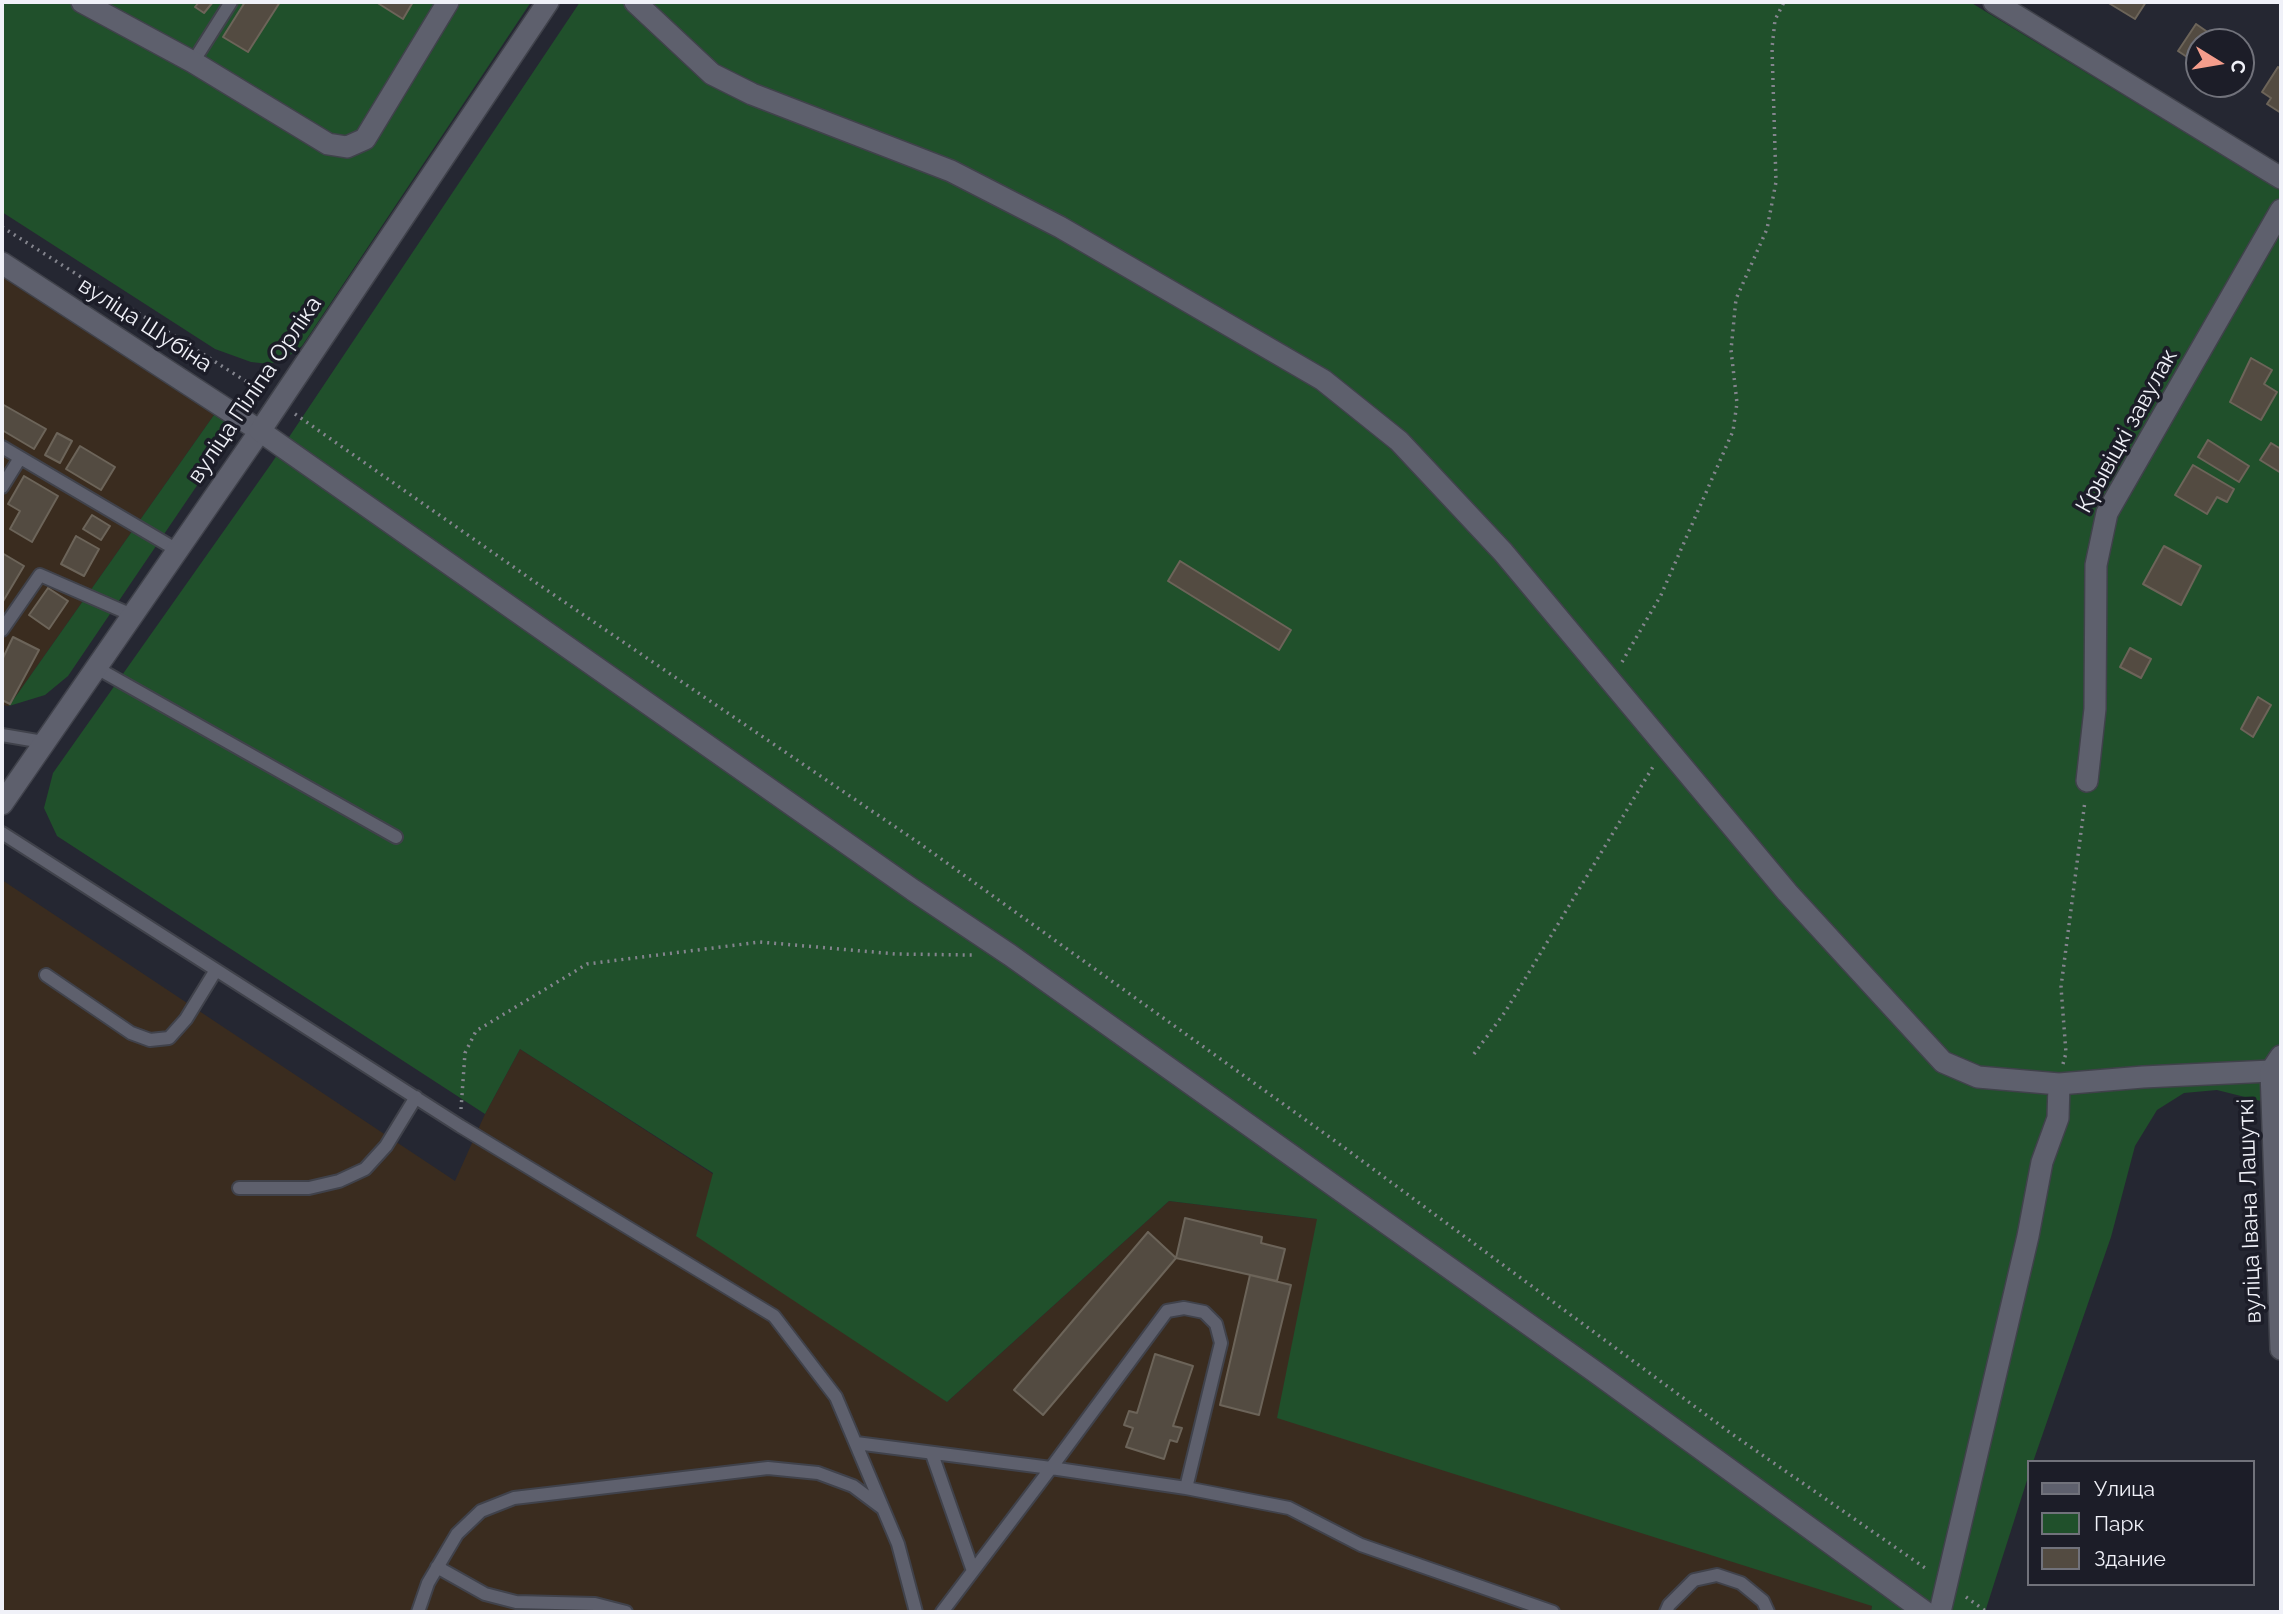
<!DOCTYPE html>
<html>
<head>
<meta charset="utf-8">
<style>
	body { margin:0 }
	#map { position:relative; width:2283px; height:1614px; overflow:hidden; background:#252732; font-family:Raleway,sans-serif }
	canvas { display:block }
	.frame { position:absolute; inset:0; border:4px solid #f0f1f8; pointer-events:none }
	.legend { position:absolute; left:2027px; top:1460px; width:228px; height:126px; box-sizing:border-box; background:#1c1d28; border:2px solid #71727b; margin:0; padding:9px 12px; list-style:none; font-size:21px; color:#f0f1f8 }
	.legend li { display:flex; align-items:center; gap:14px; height:35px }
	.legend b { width:35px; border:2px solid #71727b }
	.north { position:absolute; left:2185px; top:28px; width:70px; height:70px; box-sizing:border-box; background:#1c1d28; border:2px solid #71727b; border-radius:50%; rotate:101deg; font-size:19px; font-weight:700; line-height:28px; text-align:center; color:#f0f1f8 }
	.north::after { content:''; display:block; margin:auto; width:24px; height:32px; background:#f49d8c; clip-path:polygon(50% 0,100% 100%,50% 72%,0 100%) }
</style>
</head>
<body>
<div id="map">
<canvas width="2283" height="1614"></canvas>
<div class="frame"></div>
<ul class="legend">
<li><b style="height:9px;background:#5e606d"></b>Улица</li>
<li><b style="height:19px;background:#20502b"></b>Парк</li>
<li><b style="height:19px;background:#534b41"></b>Здание</li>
</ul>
<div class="north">С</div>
</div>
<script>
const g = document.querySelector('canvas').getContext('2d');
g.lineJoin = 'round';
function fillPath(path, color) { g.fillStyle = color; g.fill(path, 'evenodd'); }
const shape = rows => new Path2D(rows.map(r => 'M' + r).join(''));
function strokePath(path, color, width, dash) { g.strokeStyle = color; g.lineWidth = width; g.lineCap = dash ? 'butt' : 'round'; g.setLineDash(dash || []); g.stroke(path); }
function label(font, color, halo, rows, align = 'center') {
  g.font = font + ' Raleway,sans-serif'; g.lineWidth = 7; g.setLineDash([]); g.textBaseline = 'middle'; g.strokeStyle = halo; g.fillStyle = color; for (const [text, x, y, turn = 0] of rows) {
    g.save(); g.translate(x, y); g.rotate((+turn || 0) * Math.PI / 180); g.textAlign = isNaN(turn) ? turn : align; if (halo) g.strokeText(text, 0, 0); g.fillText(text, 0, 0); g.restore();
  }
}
fillPath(shape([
	[2,263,221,405,9,706,2,705],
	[2,880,455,1181,485,1114,520,1049,713,1174,947,1402,1169,1201,1317,1219,1872,1606,1871,1612,2,1612]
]), '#3a2c1f');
fillPath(shape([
	[2,2,531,2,302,346,285,359,269,364,251,362,215,349,2,212],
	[580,2,1970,2,2281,191,2281,1106,2217,1090,2184,1093,2157,1110,2135,1146,2111,1237,2033,1462,2029,1462,2029,1474,1985,1612,1871,1612,1872,1606,1277,1418,1317,1219,1169,1201,947,1402,696,1236,713,1173,520,1049,485,1114,57,836,44,808,53,773,271,464],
	[221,405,242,419,68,676,45,695,9,706]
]), '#20502b');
const building = shape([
	[199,2,213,2,204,13,195,7,199,2],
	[245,2,280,2,248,52,223,37,245,2],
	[376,2,413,2,403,19,376,2],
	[2107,2,2146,2,2135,19,2107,2],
	[2196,24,2222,42,2199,42,2199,65,2178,51,2196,24],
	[2278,67,2281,69,2281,113,2267,104,2271,98,2262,92,2278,67],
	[2251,358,2272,370,2264,384,2277,392,2261,420,2230,402,2251,358],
	[2,404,46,429,34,449,2,430,2,404],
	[57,433,72,441,60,463,45,455,57,433],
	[2208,440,2249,466,2239,482,2198,457,2208,440],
	[2271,443,2281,449,2281,473,2260,460,2271,443],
	[80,446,115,467,101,490,66,469,80,446],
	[2193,465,2234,489,2227,502,2217,497,2207,514,2175,495,2193,465],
	[24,476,58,496,32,542,10,529,20,511,8,504,24,476],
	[92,515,110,526,101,540,83,529,92,515],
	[76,536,99,549,84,576,61,564,76,536],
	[2164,546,2201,566,2181,605,2143,584,2164,546],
	[2,553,24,566,2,603,2,553],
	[1180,561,1291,630,1279,650,1168,581,1180,561],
	[48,588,68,601,49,629,29,615,48,588],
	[13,637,39,650,10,704,2,700,2,660,13,637],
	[2130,648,2151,659,2141,678,2120,667,2130,648],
	[2258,697,2271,705,2253,737,2241,729,2258,697],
	[1185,1218,1262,1237,1261,1243,1285,1249,1277,1281,1176,1258,1185,1218],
	[1148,1232,1176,1258,1043,1415,1014,1390,1148,1232],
	[1250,1275,1291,1285,1259,1415,1220,1405,1250,1275],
	[1155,1354,1193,1366,1173,1426,1182,1428,1177,1442,1170,1440,1164,1459,1126,1447,1133,1428,1124,1425,1129,1411,1137,1413,1155,1354]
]);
fillPath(building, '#534b41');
strokePath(building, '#6c6459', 2);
const lane = shape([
	[193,62,231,2],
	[2,447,177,550],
	[2,487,20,458],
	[2,630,40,575,132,615],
	[95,667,396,837],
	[2,735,43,742],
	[2,833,460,1126,774,1316,836,1397,898,1544,916,1612],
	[46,975,131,1033,150,1040,169,1038,186,1019,216,970],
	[239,1188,309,1188,339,1181,365,1169,386,1146,416,1097],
	[856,1443,1051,1468,1167,1311,1184,1308,1204,1312,1216,1324,1221,1343,1186,1488],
	[932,1454,973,1571],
	[437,1567,485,1594,516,1602,595,1604,626,1612],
	[418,1612,428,1583,457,1534,481,1511,514,1498,768,1468,818,1473,853,1486,881,1507],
	[942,1612,1051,1468,1186,1488,1289,1508,1361,1545,1553,1612],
	[1666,1612,1669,1605,1694,1580,1717,1575,1741,1583,1763,1601,1768,1612]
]);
const street = shape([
	[82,2,193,62,328,144,347,147,365,139,448,2],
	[635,2,712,74,752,94,951,171,1060,227,1323,380,1399,441,1503,552,1787,892,1943,1062,1978,1077,2059,1084,2143,1077,2271,1071],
	[1994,2,2281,178],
	[2,263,260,431,2,804],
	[2087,781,2095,709,2096,565,2107,513,2281,210],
	[1940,1612,2028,1236,2042,1162,2058,1118,2059,1084]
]);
const secondary = shape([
	[548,2,260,431,913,890,1010,955,1594,1371,1925,1612],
	[2281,1056,2271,1071,2281,1349]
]);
strokePath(lane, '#40424b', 16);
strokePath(street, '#40424b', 24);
strokePath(secondary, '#40424b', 24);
strokePath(shape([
	[2,227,263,392],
	[295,414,535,582,919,843,1342,1146,1732,1434,1928,1570],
	[1622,662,1661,595,1733,431,1737,403,1731,350,1736,299,1767,229,1776,182,1772,48,1775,20,1784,2],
	[1474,1054,1505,1012,1654,765],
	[2063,1064,2066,1053,2061,987,2085,801],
	[461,1109,465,1053,476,1031,587,964,760,942,896,954,972,955],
	[1966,1597,1987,1612]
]), '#84858e', 3.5, [2, 5]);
strokePath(lane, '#5e606d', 12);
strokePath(street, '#5e606d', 21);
strokePath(secondary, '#5e606d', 21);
label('23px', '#f0f1f8', '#1c1d28', [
	["вуліца Шубіна",145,325,33],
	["вуліца Піліпа Орліка",255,390,-56],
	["Крывіцкі завулак",2127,431,-61],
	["вуліца Івана Лашуткі",2250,1211,-92]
]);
</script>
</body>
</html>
